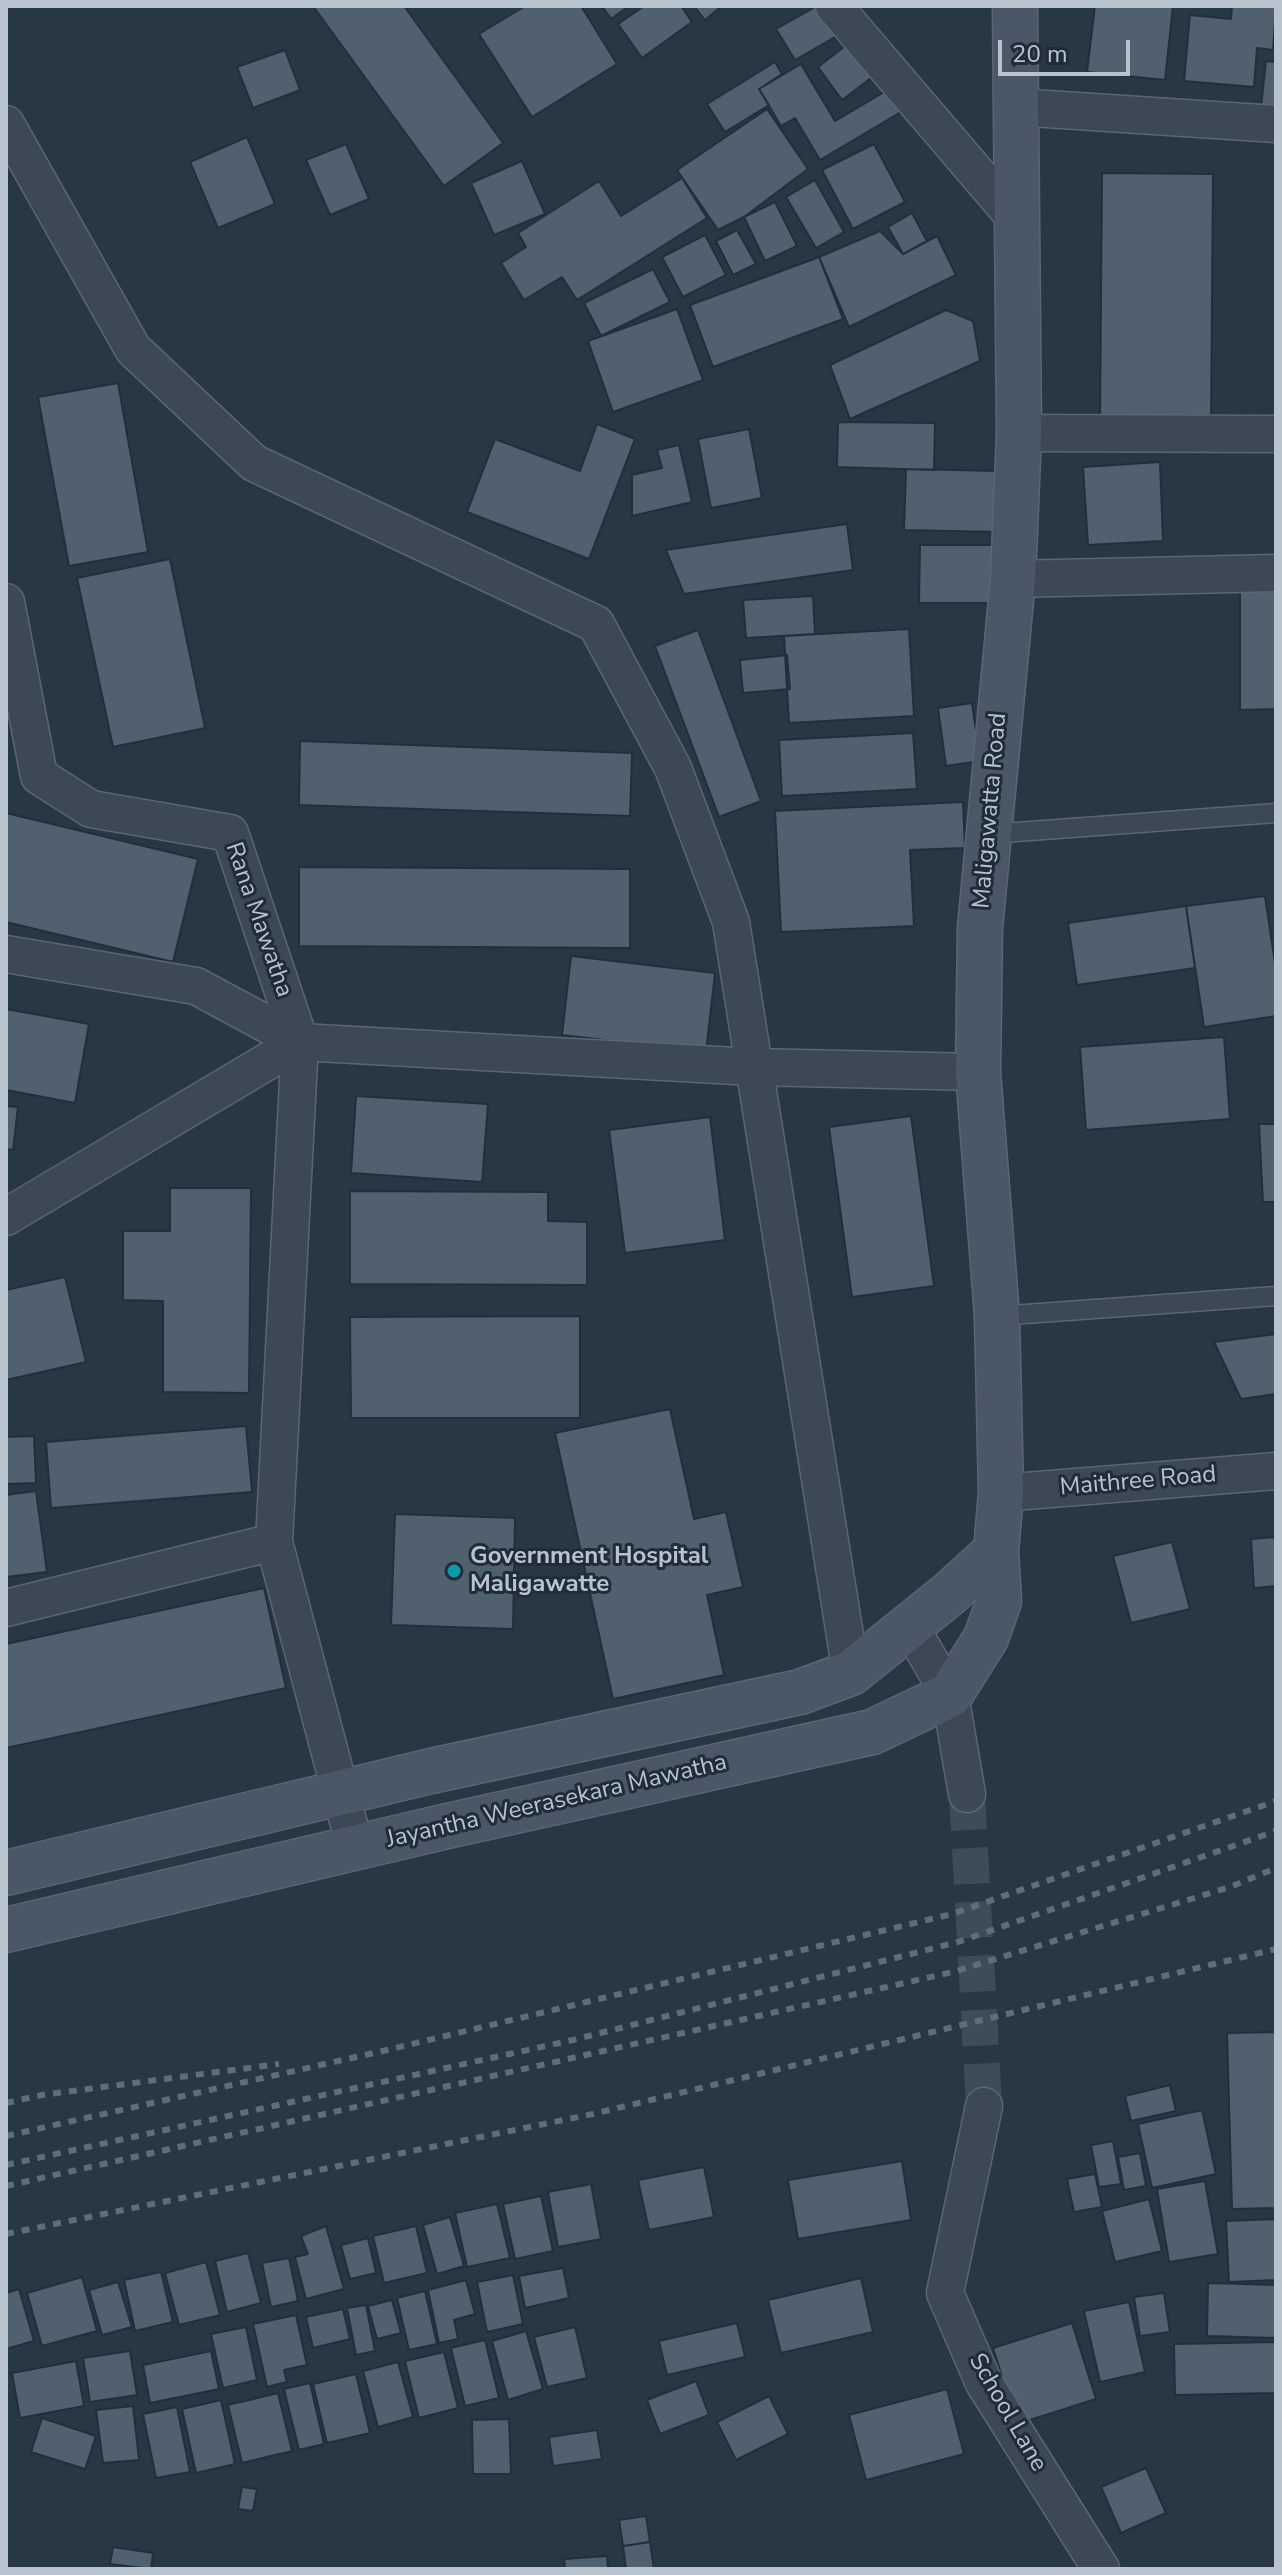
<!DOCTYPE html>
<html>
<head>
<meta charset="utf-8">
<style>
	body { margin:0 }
	#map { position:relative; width:1282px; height:2575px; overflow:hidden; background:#273744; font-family:"Nunito Sans",sans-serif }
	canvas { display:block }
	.frame { position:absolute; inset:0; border:8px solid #b9c3cd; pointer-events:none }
	.scale { position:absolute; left:998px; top:40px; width:132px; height:36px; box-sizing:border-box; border:4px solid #b9c3cd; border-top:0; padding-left:10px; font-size:24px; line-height:28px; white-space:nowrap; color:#b9c3cd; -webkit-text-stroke:6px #202d39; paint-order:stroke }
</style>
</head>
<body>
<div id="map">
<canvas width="1282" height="2575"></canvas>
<div class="frame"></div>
<div class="scale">20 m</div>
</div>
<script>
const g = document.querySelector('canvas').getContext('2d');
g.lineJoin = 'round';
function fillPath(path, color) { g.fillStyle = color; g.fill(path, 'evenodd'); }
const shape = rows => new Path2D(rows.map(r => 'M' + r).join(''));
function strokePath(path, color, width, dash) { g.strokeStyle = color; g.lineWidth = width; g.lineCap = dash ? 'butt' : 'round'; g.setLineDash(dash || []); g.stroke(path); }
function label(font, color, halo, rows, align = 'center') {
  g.font = font + ' "Nunito Sans",sans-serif'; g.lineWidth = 6; g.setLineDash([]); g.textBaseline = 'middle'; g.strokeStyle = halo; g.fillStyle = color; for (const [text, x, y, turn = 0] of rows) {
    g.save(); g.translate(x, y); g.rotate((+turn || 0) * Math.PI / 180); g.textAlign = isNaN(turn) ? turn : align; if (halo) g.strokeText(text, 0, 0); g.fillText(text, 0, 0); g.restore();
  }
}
const building = shape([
	[313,6,404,6,503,143,444,186,313,6],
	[525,6,581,6,617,64,532,117,479,34,525,6],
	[602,6,629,6,611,19,602,6],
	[644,6,681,6,692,22,642,58,618,24,644,6],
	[694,6,722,6,705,20,694,6],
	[817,6,842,33,795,60,776,29,817,6],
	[1095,6,1173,6,1165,80,1087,72,1095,6],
	[1232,6,1276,6,1273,50,1257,48,1254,87,1184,81,1190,15,1231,19,1232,6],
	[854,39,879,72,842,100,818,67,854,39],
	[285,50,300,90,253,108,237,67,285,50],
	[1266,61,1276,62,1276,109,1261,107,1266,61],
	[775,62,782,74,759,89,769,105,725,132,707,104,775,62],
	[801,64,835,121,898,84,911,106,820,160,795,118,781,126,759,89,801,64],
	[767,109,808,169,744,217,718,230,677,170,767,109],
	[247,137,275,204,218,228,190,162,247,137],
	[346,144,369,199,330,215,306,160,346,144],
	[874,144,905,202,853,229,822,170,874,144],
	[522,161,545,214,494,235,471,183,522,161],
	[1102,173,1213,174,1211,425,1100,424,1102,173],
	[682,178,707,218,577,300,562,277,524,300,501,263,526,247,518,233,599,181,621,216,682,178],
	[815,180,844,232,816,248,786,197,815,180],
	[775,202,797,246,765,261,744,217,775,202],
	[912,213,927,241,903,254,888,227,912,213],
	[737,230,756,264,733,275,716,241,737,230],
	[880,231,903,254,937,236,956,275,849,327,819,257,880,231],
	[705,235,726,275,683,297,662,257,705,235],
	[819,257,843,319,713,367,690,305,819,257],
	[653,269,670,302,601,336,584,303,653,269],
	[677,309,703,380,613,412,588,341,677,309],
	[946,310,973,321,980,361,850,419,830,365,946,310],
	[118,383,148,552,69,566,38,397,118,383],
	[838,422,935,423,934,470,837,467,838,422],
	[597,424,635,439,589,559,467,512,495,439,580,471,597,424],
	[749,429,762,498,711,508,698,439,749,429],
	[679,445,692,502,632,516,632,475,662,468,657,450,679,445],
	[1160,462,1163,541,1088,545,1083,467,1160,462],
	[906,469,999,471,998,532,904,530,906,469],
	[847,524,853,570,684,594,666,550,847,524],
	[920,545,992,545,992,603,919,603,920,545],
	[170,559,205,728,113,747,77,578,170,559],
	[1276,587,1276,709,1240,710,1240,588,1276,587],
	[813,596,815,634,746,638,743,600,813,596],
	[909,629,914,716,789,723,784,636,909,629],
	[698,630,761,801,719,817,655,646,698,630],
	[787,655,790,689,743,693,740,660,787,655],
	[972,703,980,761,946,766,938,708,972,703],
	[913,733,917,789,782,796,779,740,913,733],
	[300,741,632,753,630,816,299,805,300,741],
	[963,802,965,848,910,850,914,926,781,932,775,811,963,802],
	[6,813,198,859,173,962,6,922,6,813],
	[299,867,630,869,630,948,299,946,299,867],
	[1265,896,1276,970,1276,1016,1204,1027,1186,906,1265,896],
	[1186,906,1195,968,1077,985,1068,923,1186,906],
	[571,956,715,973,706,1052,562,1035,571,956],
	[6,1009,89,1024,75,1103,6,1090,6,1009],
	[1224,1037,1230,1119,1086,1130,1080,1047,1224,1037],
	[356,1096,488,1104,482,1182,351,1173,356,1096],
	[6,1106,18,1107,13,1150,6,1149,6,1106],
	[911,1116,934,1286,852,1297,829,1127,911,1116],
	[710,1117,725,1240,625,1253,609,1130,710,1117],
	[1259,1124,1276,1124,1276,1202,1263,1202,1259,1124],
	[170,1188,251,1188,249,1393,163,1392,163,1301,123,1300,123,1231,170,1231,170,1188],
	[350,1191,548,1192,548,1221,587,1222,587,1285,350,1284,350,1191],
	[65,1277,86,1362,6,1380,6,1290,65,1277],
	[580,1316,580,1418,351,1418,350,1317,580,1316],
	[1276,1334,1276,1394,1241,1399,1214,1342,1276,1334],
	[670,1409,694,1519,726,1512,743,1587,707,1595,724,1675,613,1699,555,1433,670,1409],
	[246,1426,252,1492,51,1508,46,1442,246,1426],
	[34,1436,36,1483,6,1484,6,1437,34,1436],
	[36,1491,47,1572,6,1577,6,1495,36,1491],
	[395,1514,515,1518,513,1629,391,1625,395,1514],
	[1276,1537,1276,1586,1254,1588,1251,1539,1276,1537],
	[1172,1542,1190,1609,1131,1623,1113,1556,1172,1542],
	[264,1588,286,1688,6,1748,6,1644,264,1588],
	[1276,2032,1276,2208,1232,2209,1227,2033,1276,2032],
	[1170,2085,1176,2111,1131,2121,1125,2096,1170,2085],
	[1202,2110,1216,2174,1152,2188,1138,2124,1202,2110],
	[1113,2141,1121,2184,1099,2187,1091,2145,1113,2141],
	[1140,2153,1146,2186,1124,2190,1118,2157,1140,2153],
	[902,2161,911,2220,798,2239,788,2180,902,2161],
	[704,2167,714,2217,649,2230,638,2180,704,2167],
	[1095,2174,1102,2207,1074,2212,1067,2179,1095,2174],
	[1205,2181,1218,2254,1169,2262,1157,2189,1205,2181],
	[591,2184,601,2239,558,2247,548,2192,591,2184],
	[541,2196,553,2251,515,2259,503,2204,541,2196],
	[1149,2199,1162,2251,1115,2262,1102,2211,1149,2199],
	[497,2204,510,2258,467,2267,455,2213,497,2204],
	[450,2217,464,2266,437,2274,423,2225,450,2217],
	[1276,2219,1276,2280,1229,2282,1226,2221,1276,2219],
	[326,2226,344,2289,306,2299,295,2257,308,2254,301,2236,326,2226],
	[416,2226,427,2273,384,2283,373,2236,416,2226],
	[368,2238,376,2273,350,2279,341,2245,368,2238],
	[248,2253,261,2303,227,2312,215,2261,248,2253],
	[289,2258,298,2301,271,2307,262,2263,289,2258],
	[206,2262,220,2315,179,2325,165,2273,206,2262],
	[563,2268,569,2298,525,2308,519,2276,563,2268],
	[161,2272,173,2322,135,2331,124,2280,161,2272],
	[513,2275,523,2324,487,2332,477,2282,513,2275],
	[82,2277,97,2331,42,2346,27,2293,82,2277],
	[861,2278,873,2332,781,2353,768,2300,861,2278],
	[466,2280,475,2314,454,2320,458,2339,439,2343,428,2290,466,2280],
	[118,2282,132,2327,102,2335,89,2290,118,2282],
	[1208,2283,1276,2285,1276,2338,1207,2336,1208,2283],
	[19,2289,34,2341,6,2349,6,2293,19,2289],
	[425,2291,437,2344,409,2350,397,2298,425,2291],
	[1164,2293,1170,2332,1140,2336,1134,2297,1164,2293],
	[392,2300,401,2333,377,2339,368,2306,392,2300],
	[1129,2302,1145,2372,1100,2382,1084,2311,1129,2302],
	[366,2305,375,2351,356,2355,347,2308,366,2305],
	[343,2309,350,2339,313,2348,306,2317,343,2309],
	[296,2315,307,2365,284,2370,287,2382,267,2387,253,2324,296,2315],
	[737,2323,745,2357,667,2375,659,2341,737,2323],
	[1072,2323,1096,2399,1017,2424,993,2348,1072,2323],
	[246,2327,257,2380,223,2388,211,2334,246,2327],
	[575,2327,587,2378,547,2387,534,2337,575,2327],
	[526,2331,543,2389,508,2400,492,2341,526,2331],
	[485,2340,499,2398,465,2406,451,2348,485,2340],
	[1276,2342,1276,2393,1175,2395,1174,2344,1276,2342],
	[130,2351,137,2395,90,2402,83,2358,130,2351],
	[211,2351,219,2389,150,2403,143,2365,211,2351],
	[444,2352,458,2408,419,2418,405,2361,444,2352],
	[76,2361,84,2406,20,2418,12,2373,76,2361],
	[398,2362,413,2417,378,2427,363,2371,398,2362],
	[356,2374,370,2433,327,2443,313,2384,356,2374],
	[696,2381,709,2415,660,2434,647,2400,696,2381],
	[310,2383,324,2444,299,2450,284,2389,310,2383],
	[947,2389,964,2454,866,2480,849,2415,947,2389],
	[278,2393,292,2451,242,2463,228,2405,278,2393],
	[769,2396,788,2434,736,2460,717,2422,769,2396],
	[221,2400,235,2464,196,2473,182,2409,221,2400],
	[133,2406,139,2460,103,2463,96,2410,133,2406],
	[177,2407,190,2472,156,2478,143,2414,177,2407],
	[42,2418,96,2436,85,2469,31,2452,42,2418],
	[509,2419,511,2474,473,2474,472,2420,509,2419],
	[597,2430,602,2459,553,2466,549,2437,597,2430],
	[1146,2468,1166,2513,1121,2533,1101,2487,1146,2468],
	[242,2487,257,2489,253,2511,238,2509,242,2487],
	[646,2516,650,2542,623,2546,619,2520,646,2516],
	[650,2542,654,2569,626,2569,623,2546,650,2542],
	[113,2547,153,2553,151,2569,110,2564,113,2547],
	[607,2556,608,2569,565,2569,564,2559,607,2556]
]);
fillPath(building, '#50606f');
strokePath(building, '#222f3b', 2);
strokePath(shape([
	[967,1794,984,2106]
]), '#3d4c59', 36, [36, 18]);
const lane = shape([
	[989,834,1276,813],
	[997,1316,1276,1296]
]);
const street = shape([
	[834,6,1016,219],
	[1016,107,1276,124],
	[6,124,133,349,254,463,596,624,673,768,731,922,851,1673],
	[1019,433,1276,434],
	[1013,579,1276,573],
	[6,602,39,776,91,809,230,833,300,1042,274,1542,355,1847],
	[6,954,196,986,300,1042,754,1067,978,1072],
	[6,1217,300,1042],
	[1001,1493,1276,1471],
	[6,1608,274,1542],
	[909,1625,950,1695,967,1794],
	[984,2106,945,2293,984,2383,1101,2569]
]);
const secondary = shape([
	[6,1873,431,1771,800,1692,851,1673,949,1594,996,1551],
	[6,1930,443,1827,872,1732,950,1695,986,1638,999,1601,996,1551,1001,1493,997,1316,978,1072,980,928,1013,579,1019,433,1015,6]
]);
strokePath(lane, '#5a6671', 21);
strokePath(street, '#5a6671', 39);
strokePath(secondary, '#5a6671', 47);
strokePath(lane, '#3c4854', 18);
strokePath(street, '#3c4854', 36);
strokePath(secondary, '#4a5767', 44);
strokePath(shape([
	[6,2103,42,2095,279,2064],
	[6,2136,387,2050,952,1914,1276,1801],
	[6,2165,573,2040,958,1942,1276,1831],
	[6,2186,953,1972,1230,1887,1276,1868],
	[6,2234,593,2114,1276,1949]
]), '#5e6d7a', 6, [8, 8]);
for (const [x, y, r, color] of [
	[454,1571,8,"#0f9aa8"]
]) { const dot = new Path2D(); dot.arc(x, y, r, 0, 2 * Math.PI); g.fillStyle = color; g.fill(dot); strokePath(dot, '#202d39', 3); }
label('24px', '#b9c3cd', '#202d39', [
	["Maligawatta Road",991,811,-85],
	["Rana Mawatha",258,920,71],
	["Maithree Road",1138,1482,-5],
	["Jayantha Weerasekara Mawatha",557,1802,-13],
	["School Lane",1007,2413,60]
]);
label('bold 24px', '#b9c3cd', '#202d39', [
	["Government Hospital",470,1557],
	["Maligawatte",470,1585]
], 'left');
</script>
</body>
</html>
